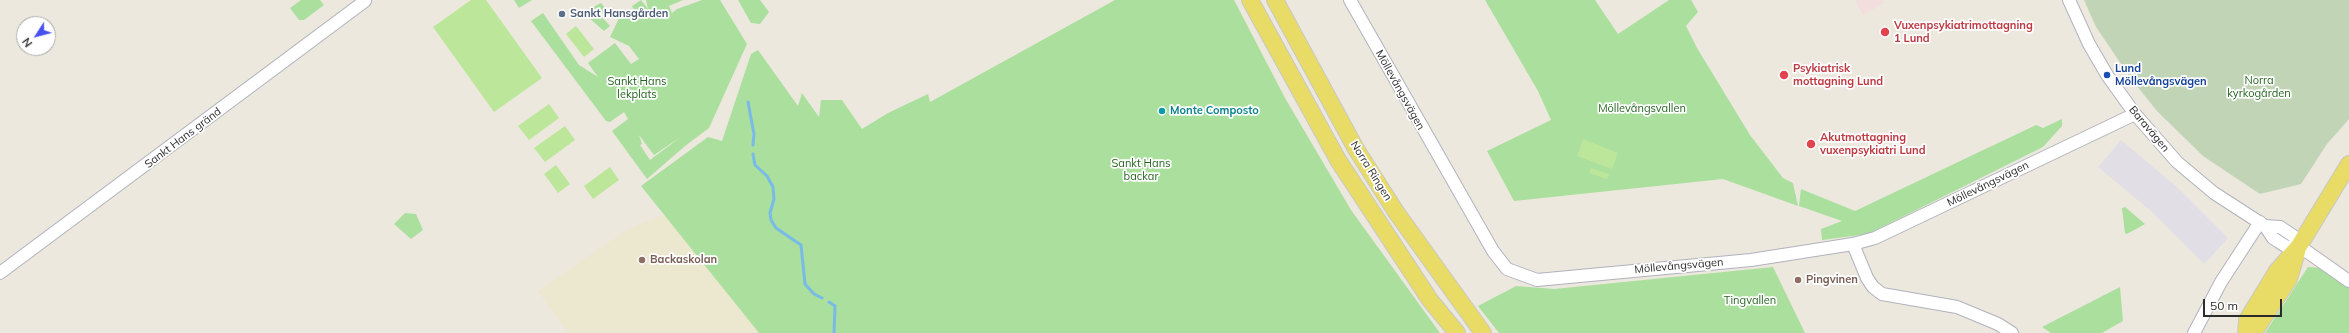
<!DOCTYPE html>
<html>
<head>
<meta charset="utf-8">
<style>
	body { margin:0 }
	#map { position:relative; width:2349px; height:333px; overflow:hidden; background:#ece8de; font-family:Mulish,sans-serif }
	canvas { display:block }
	.north { position:absolute; left:16px; top:16px; width:40px; height:40px; box-sizing:border-box; background:#fff; border:1px solid #aaa; border-radius:50%; rotate:234deg; font-size:11px; font-weight:700; line-height:16px; text-align:center; color:#2b2b2b }
	.north::after { content:''; display:block; margin:auto; width:14px; height:18px; background:#4851ef; clip-path:polygon(50% 0,100% 100%,50% 72%,0 100%) }
	.scale { position:absolute; left:2203px; top:299px; width:79px; height:18px; box-sizing:border-box; border:2px solid #2b2b2b; border-top:0; padding-left:5px; font-size:12px; line-height:14px; white-space:nowrap; color:#2b2b2b; -webkit-text-stroke:3px #fff; paint-order:stroke }
</style>
</head>
<body>
<div id="map">
<canvas width="2349" height="333"></canvas>
<div class="north">N</div>
<div class="scale">50 m</div>
</div>
<script>
const g = document.querySelector('canvas').getContext('2d');
g.lineJoin = 'round';
function fillPath(path, color) { g.fillStyle = color; g.fill(path, 'evenodd'); }
const shape = rows => new Path2D(rows.map(r => 'M' + r).join(''));
function strokePath(path, color, width, dash) { g.strokeStyle = color; g.lineWidth = width; g.lineCap = dash ? 'butt' : 'round'; g.setLineDash(dash || []); g.stroke(path); }
function label(font, color, halo, rows, align = 'center') {
  g.font = font + ' Mulish,sans-serif'; g.lineWidth = 3.5; g.setLineDash([]); g.textBaseline = 'middle'; g.strokeStyle = halo; g.fillStyle = color; for (const [text, x, y, turn = 0] of rows) {
    g.save(); g.translate(x, y); g.rotate((+turn || 0) * Math.PI / 180); g.textAlign = isNaN(turn) ? turn : align; if (halo) g.strokeText(text, 0, 0); g.fillText(text, 0, 0); g.restore();
  }
}
fillPath(shape([
	[2121,140,2178,188,2228,238,2204,264,2151,211,2098,167]
]), '#e1dee5');
fillPath(shape([
	[665,214,759,333,568,333,538,291,626,230]
]), '#ece7cf');
fillPath(shape([
	[1855,0,1882,0,1884,3,1863,15]
]), '#f2dedc');
fillPath(shape([
	[301,0,320,0,324,5,304,20,299,20,290,8],
	[514,0,532,0,519,8],
	[641,0,648,9,646,0,683,0,669,6,672,13,677,9,702,0,720,0,747,44,709,128,685,146,647,179,612,131,628,119,624,112,610,122,606,121,531,21,543,13,579,65,598,77,588,63,615,43,631,64,639,59,629,46,610,37,623,10,634,10,632,6],
	[639,135,654,155,682,136,650,160,640,145,642,144],
	[738,0,760,0,769,12,760,24,751,23],
	[1115,0,1234,0,1285,98,1351,210,1440,333,759,333,641,186,708,137,722,141,751,54,758,50,798,106,802,93,819,117,821,100,842,100,862,129,888,113,928,94,930,102],
	[1485,0,1595,0,1618,34,1669,0,1691,0,1698,12,1686,26,1697,48,1750,135,1783,178,1793,183,1798,206,1723,179,1514,201,1487,151,1551,120,1538,91],
	[601,3,606,9,600,15,610,26,604,31,589,18,585,11],
	[2062,119,2062,126,2043,147,1868,234,1822,240,1821,229,1842,221,1799,206,1801,189,1855,211,2036,125,2043,128],
	[2125,207,2145,224,2127,234,2125,233,2122,208],
	[405,213,416,214,423,230,411,239,394,224],
	[1773,267,1805,333,1499,333,1478,306,1516,286,1554,289],
	[2308,267,2323,268,2349,287,2349,333,2265,333],
	[2120,287,2123,321,2102,333,2051,333,2042,327]
]), '#abdf9e');
fillPath(shape([
	[2084,0,2349,0,2349,119,2327,144,2301,184,2260,194,2203,156,2157,111,2132,80,2096,27]
]), '#c1d5b6');
fillPath(shape([
	[471,0,486,0,542,78,494,112,433,27],
	[576,26,594,49,584,57,566,34],
	[549,104,559,118,529,140,518,126],
	[565,126,575,140,545,162,534,148],
	[1583,139,1618,153,1612,169,1577,156],
	[556,165,570,184,558,193,544,174],
	[610,167,619,180,593,199,584,186],
	[1591,168,1609,174,1607,179,1589,173]
]), '#bce69a');
strokePath(shape([
	[748,102,754,134,753,145],
	[753,154,755,165,767,176,773,187,774,199,770,213,771,220,776,228,801,245,805,284,814,294,822,298],
	[829,302,835,306,834,333]
]), '#78bbe7', 3);
const minor = shape([
	[1350,0,1493,251,1507,269,1537,280,1751,260,1853,244,1875,238,2135,114],
	[2069,0,2089,44,2107,75,2135,114,2177,162,2214,193,2265,226,2273,238,2279,242,2287,247,2299,246],
	[2265,226,2280,227,2295,237,2299,246],
	[1853,244,1867,278,1873,287,1882,294,1957,307,1998,324,2012,333],
	[2299,246,2349,281],
	[0,273,365,1],
	[2194,333,2221,282,2260,222]
]);
const major = shape([
	[1250,0,1338,160,1430,300,1457,333],
	[1275,0,1356,149,1396,212,1483,333],
	[2246,333,2247,320,2277,271,2299,246,2349,164],
	[2252,333,2256,329,2289,279,2297,252]
]);
strokePath(minor, '#b1b2be', 14);
strokePath(major, '#c8c8c8', 18);
strokePath(minor, '#fff', 12);
strokePath(major, '#e8dc67', 16);
for (const [x, y, r, color] of [
	[562,14,4,"#5c6f8a"],
	[1885,32,5,"#e0444e"],
	[1784,75,5,"#e0444e"],
	[2107,75,4,"#1a4fb4"],
	[1162,111,4,"#0f9aa8"],
	[1811,144,5,"#e0444e"],
	[642,260,4,"#8d6e63"],
	[1798,280,4,"#8d6e63"]
]) { const dot = new Path2D(); dot.arc(x, y, r, 0, 2 * Math.PI); g.fillStyle = color; g.fill(dot); strokePath(dot, '#fff', 1.5); }
label('bold 11px', '#4e5e75', '#fff', [
	["Sankt Hansgården",570,14]
], 'left');
label('bold 11px', '#be3a42', '#fff', [
	["Vuxenpsykiatrimottagning",1894,26],
	["1 Lund",1894,39],
	["Psykiatrisk",1793,69],
	["mottagning Lund",1793,82],
	["Akutmottagning",1820,138],
	["vuxenpsykiatri Lund",1820,151]
], 'left');
label('bold 11px', '#164399', '#fff', [
	["Lund",2115,69],
	["Möllevångsvägen",2115,82]
], 'left');
label('11px', '#24641f', '#fff', [
	["Norra",2259,81],
	["kyrkogården",2259,94],
	["Sankt Hans",637,82],
	["lekplats",637,95],
	["Möllevångsvallen",1642,109],
	["Sankt Hans",1141,164],
	["backar",1141,177],
	["Tingvallen",1750,301]
]);
label('11px', '#2b2b2b', '#fff', [
	["Möllevångsvägen",1400,90,61],
	["Baravägen",2149,129,50],
	["Sankt Hans gränd",183,138,-37],
	["Norra Ringen",1371,171,58],
	["Möllevångsvägen",1988,184,-26],
	["Möllevångsvägen",1679,266,-5]
]);
label('bold 11px', '#0d838f', '#fff', [
	["Monte Composto",1170,111]
], 'left');
label('bold 11px', '#785e54', '#fff', [
	["Backaskolan",650,260],
	["Pingvinen",1806,280]
], 'left');
</script>
</body>
</html>
